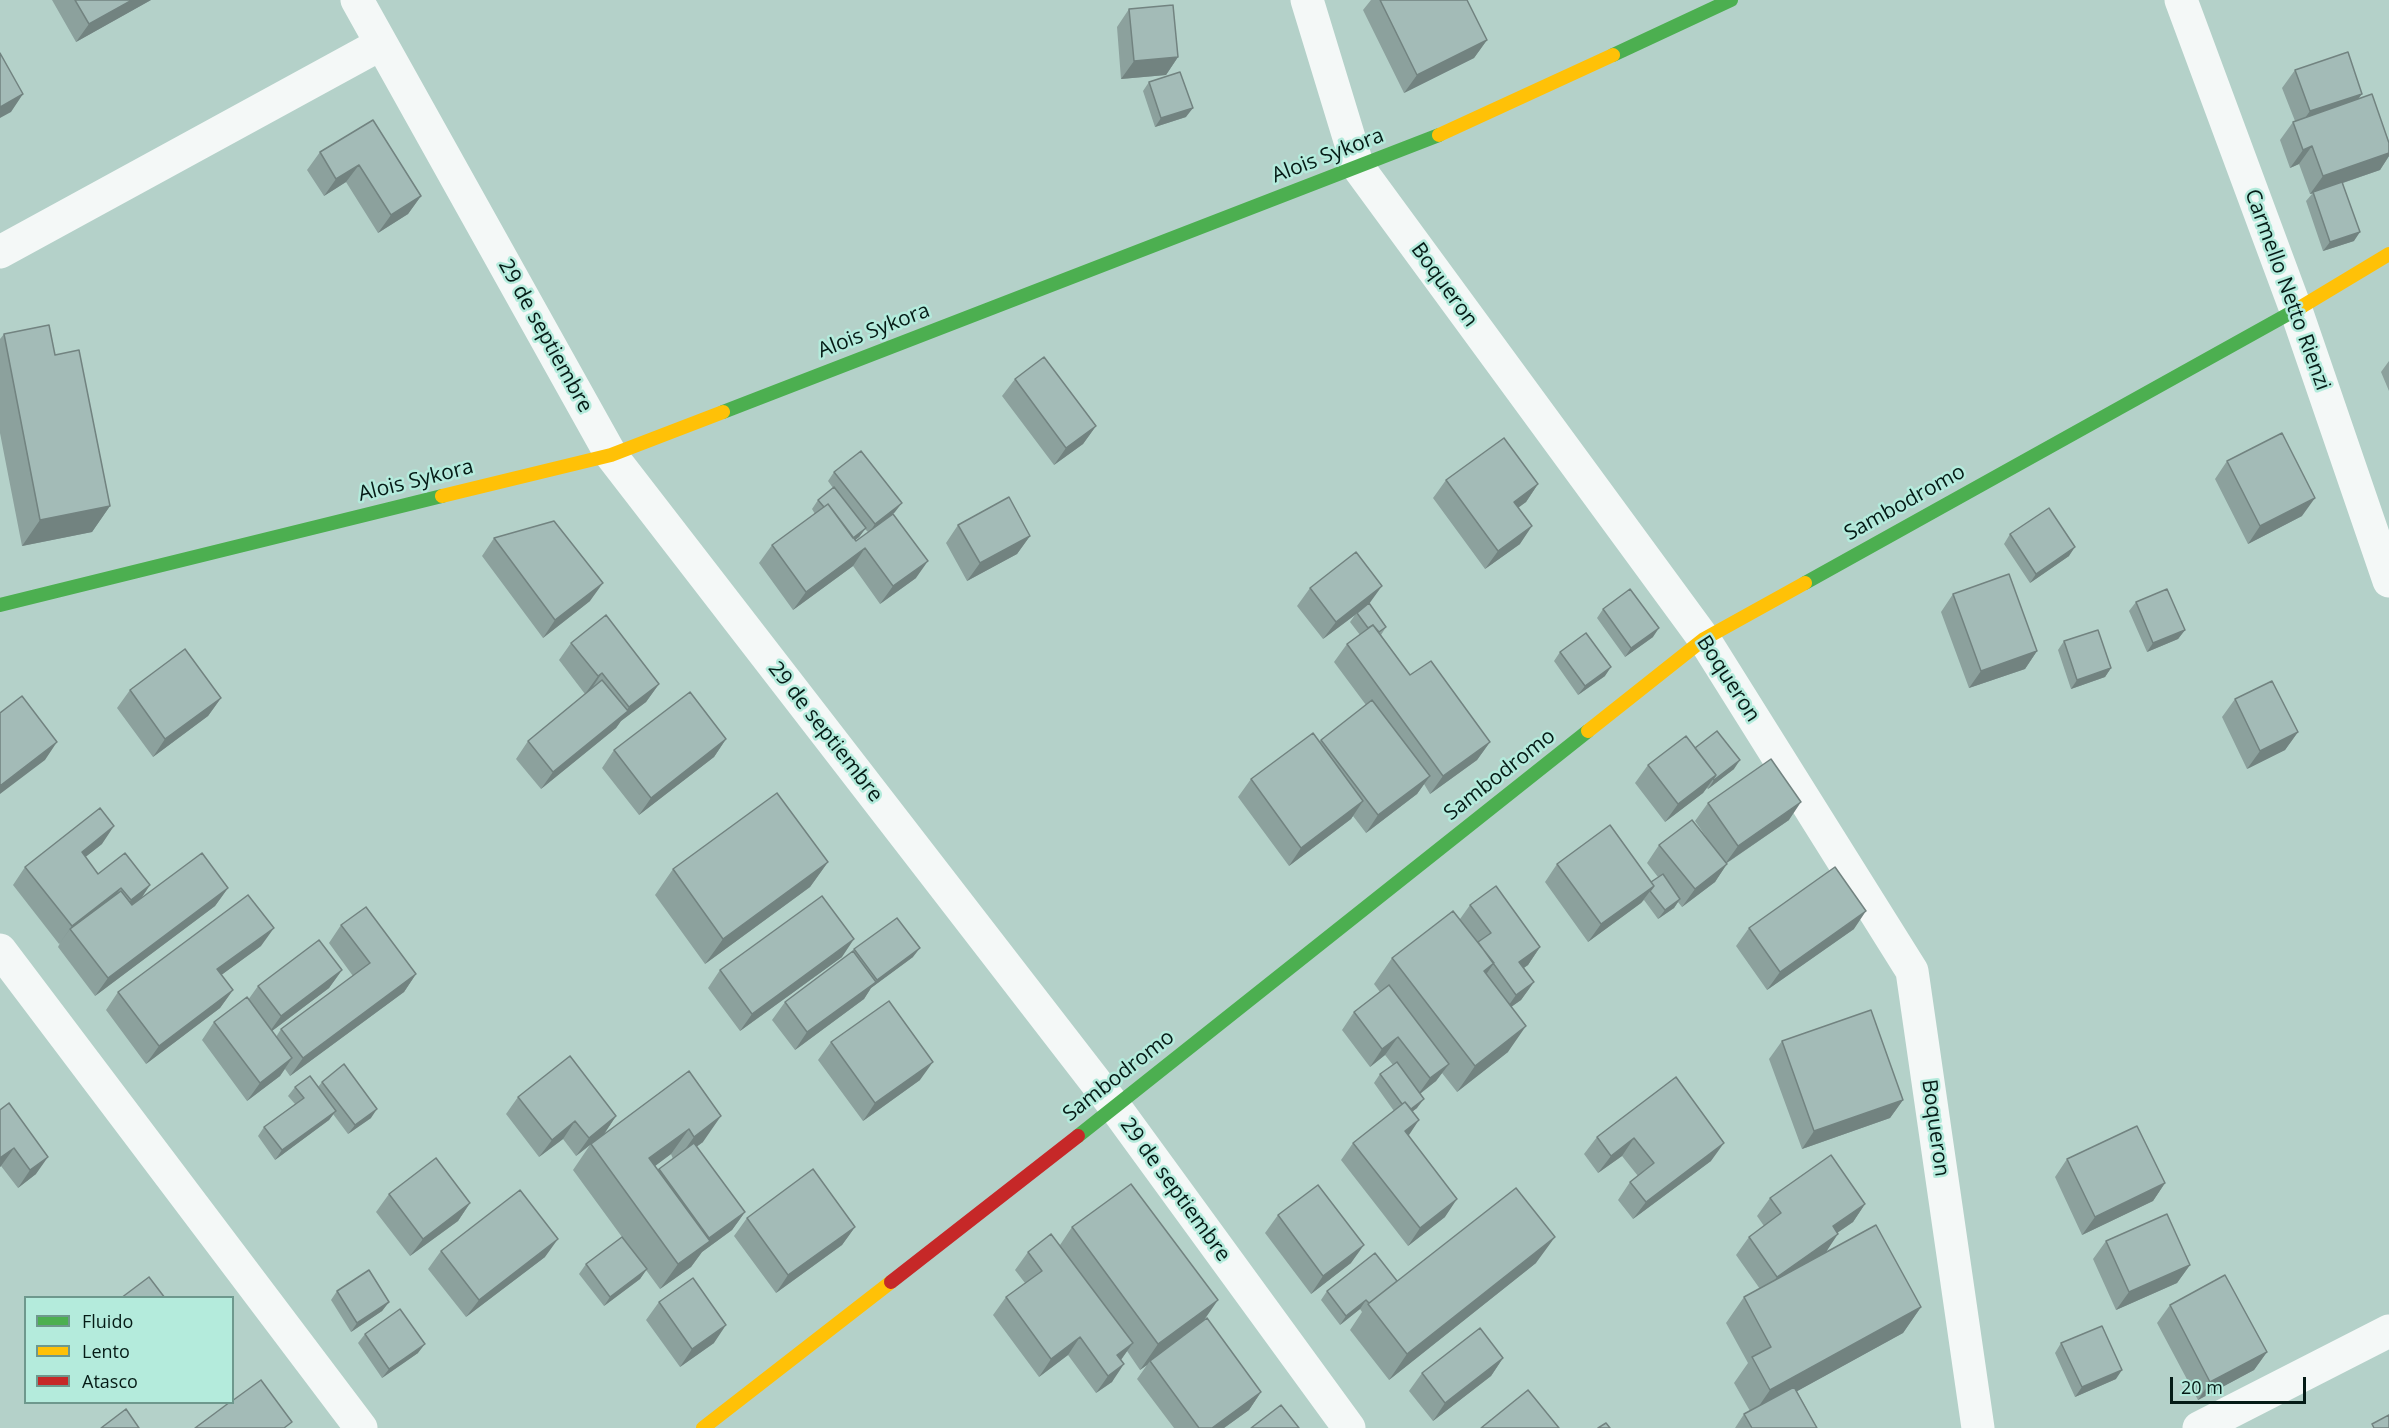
<!DOCTYPE html>
<html>
<head>
<meta charset="utf-8">
<style>
	body { margin:0 }
	#map { position:relative; width:2389px; height:1428px; overflow:hidden; background:#b4d1c9; font-family:"Open Sans",sans-serif }
	canvas { display:block }
	.legend { position:absolute; left:24px; top:1296px; width:210px; height:108px; box-sizing:border-box; background:#b4ebdc; border:2px solid #6e988d; margin:0; padding:8px 10px; list-style:none; font-size:18px; color:#051b16 }
	.legend li { display:flex; align-items:center; gap:12px; height:30px }
	.legend b { width:30px; border:2px solid #6e988d }
	.scale { position:absolute; left:2170px; top:1377px; width:136px; height:27px; box-sizing:border-box; border:3px solid #051b16; border-top:0; padding-left:8px; font-size:18px; line-height:21px; white-space:nowrap; color:#051b16; -webkit-text-stroke:4px #b4ebdc; paint-order:stroke }
</style>
</head>
<body>
<div id="map">
<canvas width="2389" height="1428"></canvas>
<ul class="legend">
<li><b style="height:8px;background:#4caf50"></b>Fluido</li>
<li><b style="height:8px;background:#ffc107"></b>Lento</li>
<li><b style="height:8px;background:#c62828"></b>Atasco</li>
</ul>
<div class="scale">20 m</div>
</div>
<script>
const g = document.querySelector('canvas').getContext('2d');
g.lineJoin = 'round';
const shape = rows => new Path2D(rows.map(r => 'M' + r).join(''));
function strokePath(path, color, width, dash) { g.strokeStyle = color; g.lineWidth = width; g.lineCap = dash ? 'butt' : 'round'; g.setLineDash(dash || []); g.stroke(path); }
function fillPath(path, color) { g.fillStyle = color; g.fill(path, 'evenodd'); }
function label(font, color, halo, rows, align = 'center') {
  g.font = font + ' "Open Sans",sans-serif'; g.lineWidth = 5; g.setLineDash([]); g.textBaseline = 'middle'; g.strokeStyle = halo; g.fillStyle = color; for (const [text, x, y, turn = 0] of rows) {
    g.save(); g.translate(x, y); g.rotate((+turn || 0) * Math.PI / 180); g.textAlign = isNaN(turn) ? turn : align; if (halo) g.strokeText(text, 0, 0); g.fillText(text, 0, 0); g.restore();
  }
}
strokePath(shape([
	[357,0,611,455,1115,1107,1349,1428],
	[1307,0,1358,167,1704,639,1912,971,1978,1428],
	[2181,0,2296,310,2389,581],
	[0,252,381,44],
	[0,950,361,1428],
	[2199,1428,2389,1331]
]), '#f4f8f7', 33);
strokePath(shape([
	[1613,55,1731,0],
	[723,412,1439,135],
	[1805,583,2301,307],
	[0,605,442,496],
	[1078,1136,1588,731]
]), '#4caf50', 14);
strokePath(shape([
	[1439,135,1613,55],
	[2301,307,2389,254],
	[442,496,611,455,723,412],
	[1588,731,1704,639,1805,583],
	[703,1428,891,1282]
]), '#ffc107', 14);
strokePath(shape([
	[891,1282,1078,1136]
]), '#c62828', 14);
fillPath(shape([
	[52,0,151,0,76,42],
	[1371,0,1467,0,1487,40,1474,58,1404,93,1363,10],
	[1129,9,1178,57,1166,75,1121,79,1117,27],
	[2295,70,2359,98,2389,143,2389,156,2380,170,2343,183,2354,241,2323,251,2306,201,2312,194,2310,194,2299,164,2290,168,2280,140,2293,122,2295,121,2282,88],
	[1149,82,1186,117,1155,127,1143,91],
	[373,120,421,196,408,214,378,233,346,182,324,196,307,170,320,152],
	[4,334,55,355,110,506,92,532,22,546,0,433,0,339],
	[2389,361,2389,391,2381,372],
	[1015,379,1096,426,1083,444,1054,465,1002,396],
	[2227,461,2302,516,2248,544,2215,479],
	[834,472,895,512,893,514,916,578,880,604,853,566,793,610,759,563,772,545,815,514,812,509,818,500,833,488,828,481],
	[865,529,868,532,856,541,855,540,859,537],
	[1446,480,1538,484,1526,502,1518,507,1520,544,1485,569,1433,498],
	[958,525,1030,536,1017,554,967,581,946,543],
	[2010,534,2069,556,2030,583,2004,544],
	[494,538,590,601,543,638,482,556],
	[1310,588,1369,604,1386,627,1381,635,1410,675,1490,742,1477,760,1430,794,1424,784,1417,794,1366,833,1353,816,1351,819,1289,866,1238,797,1251,779,1319,742,1321,740,1366,705,1334,662,1347,644,1360,635,1350,622,1355,615,1323,639,1297,606],
	[1953,594,2037,651,2025,669,1969,688,1941,612],
	[2136,602,2185,630,2178,639,2147,652,2129,611],
	[1603,609,1653,637,1625,657,1597,618],
	[2064,641,2111,668,2105,677,2071,689,2058,650],
	[571,643,659,684,646,702,621,721,616,728,541,789,516,759,528,741,585,694,559,660],
	[1560,652,1605,676,1578,695,1554,661],
	[130,690,221,698,208,716,153,757,117,708],
	[2235,699,2298,732,2285,750,2247,769,2222,717],
	[726,739,714,757,639,815,602,768,614,750],
	[1695,748,1734,769,1708,789,1707,788,1703,793,1665,822,1635,783,1648,765],
	[1708,803,1789,820,1727,863,1715,882,1682,907,1678,902,1674,908,1658,919,1644,900,1641,903,1588,942,1545,882,1557,864,1651,882,1658,877,1647,863,1659,845,1709,841,1695,821],
	[102,844,85,857,98,874,150,885,142,897,228,888,215,906,95,996,58,947,60,943,59,944,13,885,25,867],
	[828,862,810,887,705,964,655,895,673,869],
	[1470,905,1540,947,1528,965,1524,968,1534,982,1521,1000,1511,1007,1508,1052,1457,1092,1442,1073,1436,1081,1420,1094,1417,1108,1413,1111,1408,1136,1445,1217,1408,1246,1341,1160,1353,1143,1394,1111,1374,1083,1380,1074,1393,1065,1385,1055,1370,1067,1342,1030,1354,1012,1380,992,1374,984,1392,958,1460,919],
	[341,925,416,974,404,992,290,1076,285,1069,280,1076,247,1101,202,1040,214,1022,248,1000,258,986,342,970,329,988,272,1031,276,1037,281,1029,353,976,329,943],
	[1749,928,1854,929,1767,990,1736,946],
	[261,946,221,975,233,990,220,1008,146,1064,106,1010,118,992],
	[854,949,913,957,871,988,864,999,795,1050,772,1020,785,1002,851,953],
	[842,957,740,1031,708,988,720,970],
	[1782,1041,1903,1100,1890,1118,1802,1149,1769,1059],
	[831,1042,920,1080,863,1121,818,1060],
	[689,1071,703,1142,696,1147,745,1212,732,1230,702,1252,691,1267,660,1289,646,1270,640,1279,604,1306,579,1274,586,1264,622,1237,573,1170,590,1145,576,1156,563,1139,539,1157,506,1114,518,1097,616,1116,604,1134],
	[671,1154,673,1159,658,1171,655,1166],
	[1676,1077,1711,1161,1633,1219,1618,1200,1630,1182,1638,1176,1622,1156,1598,1173,1584,1154,1597,1137],
	[322,1082,371,1118,348,1134,333,1114,329,1120,275,1160,258,1136,264,1127,295,1104,288,1096,295,1087,318,1087],
	[0,1110,36,1174,18,1188,1,1166,0,1167],
	[2067,1159,2165,1183,2153,1201,2082,1235,2055,1177],
	[389,1194,470,1203,458,1221,410,1256,376,1212],
	[1770,1198,1865,1204,1853,1222,1837,1233,1826,1252,1820,1256,1921,1307,1903,1333,1797,1391,1817,1428,1735,1428,1744,1414,1750,1411,1734,1383,1748,1363,1726,1323,1744,1297,1760,1289,1736,1255,1749,1237,1764,1226,1757,1216],
	[1278,1215,1351,1263,1311,1294,1265,1233],
	[747,1218,855,1227,842,1245,776,1293,734,1236],
	[1072,1227,1203,1321,1261,1392,1249,1410,1224,1428,1174,1428,1137,1379,1147,1365,1140,1370,1127,1351,1121,1360,1112,1382,1096,1393,1068,1355,1039,1377,993,1315,1006,1297,1025,1283,1015,1270,1028,1252,1060,1245],
	[2106,1241,2190,1265,2177,1283,2116,1310,2093,1259],
	[441,1251,545,1257,466,1317,428,1269],
	[1536,1263,1389,1380,1350,1330,1362,1312,1360,1309,1340,1325,1321,1300,1327,1291],
	[337,1291,389,1302,382,1311,351,1332,331,1300],
	[659,1302,714,1343,680,1367,646,1320],
	[2170,1305,2267,1352,2254,1370,2198,1400,2157,1323],
	[365,1334,418,1353,382,1378,358,1343],
	[2061,1343,2116,1379,2075,1397,2055,1353],
	[1503,1358,1491,1376,1433,1421,1409,1391,1422,1373]
]), '#8ca19d');
fillPath(shape([
	[132,0,151,0,76,42,89,24],
	[1487,40,1474,58,1404,93,1417,75],
	[1178,57,1166,75,1121,79,1134,61],
	[23,94,11,112,0,118,0,107],
	[2362,94,2349,111,2297,129,2310,111],
	[1193,108,1186,117,1155,127,1161,118],
	[2312,146,2299,164,2290,168,2303,150],
	[2389,153,2389,156,2380,170,2310,194,2323,176],
	[359,165,346,182,324,196,336,179],
	[421,196,408,214,378,233,391,215],
	[2360,232,2354,241,2323,251,2330,242],
	[1096,426,1083,444,1054,465,1066,448],
	[1538,484,1526,502,1502,520,1514,502],
	[2315,498,2302,516,2248,544,2260,526],
	[902,503,895,512,869,533,875,524],
	[110,506,92,532,22,546,40,520],
	[1532,526,1520,544,1485,569,1498,551],
	[866,528,859,537,843,550,850,540],
	[1030,536,1017,554,967,581,980,563],
	[2075,547,2069,556,2030,583,2036,574],
	[865,548,853,566,793,610,806,592],
	[928,561,916,578,880,604,893,586],
	[603,583,590,601,543,638,555,620],
	[1382,586,1369,604,1357,613,1355,615,1323,639,1336,622],
	[1659,628,1653,637,1625,657,1631,648],
	[2185,630,2178,639,2147,652,2153,643],
	[2037,651,2025,669,1969,688,1981,671],
	[1611,667,1605,676,1578,695,1585,686],
	[2111,668,2105,677,2071,689,2077,680],
	[602,673,590,691,585,694,598,676],
	[659,684,646,702,621,721,616,728,541,789,553,772,623,715,629,707],
	[221,698,208,716,153,757,165,739],
	[2298,732,2285,750,2247,769,2260,751],
	[726,739,714,757,639,815,651,798],
	[57,742,45,760,0,794,0,786],
	[1490,742,1477,760,1430,794,1443,776],
	[1740,760,1734,769,1708,789,1714,780],
	[1716,775,1703,793,1665,822,1678,804],
	[1430,776,1417,794,1366,833,1378,815],
	[1363,801,1351,819,1289,866,1301,848],
	[1801,802,1789,820,1725,864,1738,846],
	[114,826,102,844,69,870,82,852],
	[828,862,810,887,705,964,723,939],
	[1727,864,1715,882,1682,907,1695,889],
	[150,885,138,903,118,918,131,900],
	[1654,886,1641,903,1588,942,1601,924],
	[121,888,108,906,70,929,59,944,72,926],
	[228,888,215,906,95,996,108,978],
	[1680,899,1674,908,1658,919,1665,910],
	[1866,911,1854,929,1767,990,1780,972],
	[274,928,261,946,205,987,217,969],
	[854,939,842,957,740,1031,752,1014],
	[1540,947,1528,965,1507,979,1519,962],
	[920,948,913,957,871,988,864,999,795,1050,807,1032,875,982,877,980],
	[1494,963,1476,989,1484,971],
	[342,970,329,988,268,1034,281,1016],
	[416,974,404,992,290,1076,303,1058],
	[1534,982,1521,1000,1504,1012,1516,995],
	[233,990,220,1008,146,1064,159,1046],
	[1526,1026,1508,1052,1457,1092,1475,1066],
	[1398,1037,1385,1055,1370,1067,1382,1049],
	[292,1058,280,1076,247,1101,260,1083],
	[933,1062,920,1080,863,1121,875,1103],
	[1449,1064,1436,1081,1417,1096,1430,1078],
	[1424,1099,1417,1108,1401,1120,1407,1111],
	[1903,1100,1890,1118,1802,1149,1814,1131],
	[377,1109,371,1118,348,1134,355,1125],
	[336,1111,329,1120,275,1160,282,1150],
	[616,1116,604,1134,576,1156,589,1138],
	[721,1116,703,1142,676,1162,694,1137],
	[1419,1120,1407,1138,1405,1131],
	[575,1121,563,1139,539,1157,552,1140],
	[689,1129,671,1154,631,1184,649,1158],
	[1634,1138,1622,1156,1598,1173,1611,1156],
	[1724,1143,1711,1161,1633,1219,1646,1202],
	[14,1148,1,1166,0,1167,0,1158],
	[48,1157,36,1174,18,1188,30,1170],
	[2165,1183,2153,1201,2082,1235,2095,1217],
	[1457,1199,1445,1217,1408,1246,1420,1228],
	[470,1203,458,1221,410,1256,423,1239],
	[1865,1204,1853,1222,1821,1244,1833,1226],
	[745,1212,732,1230,702,1252,691,1267,660,1289,678,1264,704,1245,709,1238],
	[855,1227,842,1245,776,1293,788,1275],
	[1838,1234,1826,1252,1765,1295,1777,1277],
	[1555,1237,1536,1263,1389,1380,1407,1354],
	[558,1239,545,1257,466,1317,479,1300],
	[1364,1245,1351,1263,1311,1294,1323,1276],
	[2190,1265,2177,1283,2116,1310,2129,1292],
	[647,1269,640,1279,604,1306,610,1297],
	[1218,1300,1200,1326,1150,1361,1147,1365,1140,1370,1158,1344],
	[1366,1300,1360,1309,1340,1325,1346,1316],
	[389,1302,382,1311,351,1332,357,1323],
	[1921,1307,1903,1333,1752,1416,1770,1390],
	[726,1325,714,1343,680,1367,692,1349],
	[1080,1337,1068,1355,1039,1377,1051,1359],
	[1133,1343,1120,1361,1105,1373,1117,1355],
	[425,1344,418,1353,382,1378,389,1369],
	[2267,1352,2254,1370,2198,1400,2210,1382],
	[1503,1358,1491,1376,1433,1421,1445,1403],
	[1124,1364,1112,1382,1096,1393,1108,1376],
	[2122,1370,2116,1379,2075,1397,2082,1387],
	[1261,1392,1249,1410,1224,1428,1212,1428]
]), '#728380');
const building = shape([
	[75,0,132,0,89,24,75,0],
	[1380,0,1467,0,1487,40,1417,75,1380,0],
	[1173,5,1178,57,1134,61,1129,9,1173,5],
	[2348,52,2362,94,2310,111,2295,70,2348,52],
	[0,53,23,94,0,107,0,53],
	[1180,72,1193,108,1161,118,1149,82,1180,72],
	[2372,94,2389,143,2389,153,2323,176,2312,146,2303,150,2293,122,2372,94],
	[373,120,421,196,391,215,359,165,336,179,320,152,373,120],
	[2342,182,2360,232,2330,242,2313,192,2342,182],
	[49,325,55,355,79,350,110,506,40,520,4,334,49,325],
	[1044,357,1096,426,1066,448,1015,379,1044,357],
	[2282,433,2315,498,2260,526,2227,461,2282,433],
	[1504,438,1538,484,1514,502,1532,526,1498,551,1446,480,1504,438],
	[861,451,902,503,875,524,834,472,861,451],
	[834,487,866,528,853,538,828,504,824,507,818,500,834,487],
	[1009,497,1030,536,980,563,958,525,1009,497],
	[828,504,856,541,893,514,928,561,893,586,865,548,806,592,772,545,828,504],
	[2049,508,2075,547,2036,574,2010,534,2049,508],
	[554,521,603,583,555,620,494,538,554,521],
	[1356,552,1382,586,1336,622,1310,588,1356,552],
	[2009,574,2037,651,1981,671,1953,594,2009,574],
	[1630,589,1659,628,1631,648,1603,609,1630,589],
	[2167,589,2185,630,2153,643,2136,602,2167,589],
	[1369,603,1386,627,1379,632,1373,625,1368,628,1357,613,1369,603],
	[606,615,659,684,629,707,602,673,598,676,571,643,606,615],
	[1373,625,1410,675,1431,661,1490,742,1443,776,1347,644,1373,625],
	[2098,630,2111,668,2077,680,2064,641,2098,630],
	[1586,633,1611,667,1585,686,1560,652,1586,633],
	[185,649,221,698,165,739,130,690,185,649],
	[602,680,628,711,553,772,528,741,602,680],
	[2272,681,2298,732,2260,751,2235,699,2272,681],
	[690,692,726,739,651,798,614,750,690,692],
	[22,696,57,742,0,786,0,713,22,696],
	[1372,700,1430,776,1378,815,1321,740,1372,700],
	[1717,731,1740,760,1714,780,1713,779,1716,775,1695,748,1717,731],
	[1313,733,1363,801,1301,848,1251,779,1313,733],
	[1686,736,1716,775,1678,804,1648,765,1686,736],
	[1771,759,1801,802,1738,846,1708,803,1771,759],
	[777,793,828,862,723,939,673,869,777,793],
	[100,808,114,826,82,852,98,874,125,853,150,885,131,900,121,888,72,926,25,867,100,808],
	[1692,820,1727,864,1695,889,1659,845,1692,820],
	[1610,825,1654,886,1601,924,1557,864,1610,825],
	[202,853,228,888,108,978,70,929,121,891,132,905,202,853],
	[1835,867,1866,911,1780,972,1749,928,1835,867],
	[1663,874,1680,899,1665,910,1650,891,1654,886,1651,882,1663,874],
	[1496,886,1540,947,1519,962,1534,982,1516,995,1478,942,1491,933,1470,905,1496,886],
	[248,895,274,928,217,969,233,990,159,1046,118,992,248,895],
	[822,896,854,939,752,1014,720,970,822,896],
	[366,907,416,974,303,1058,281,1029,370,963,341,925,366,907],
	[1453,911,1494,963,1484,971,1526,1026,1475,1066,1392,958,1453,911],
	[897,918,920,948,877,980,854,949,897,918],
	[319,940,342,970,281,1016,258,986,319,940],
	[853,951,876,982,807,1032,785,1002,853,951],
	[1389,985,1449,1064,1430,1078,1398,1037,1382,1049,1354,1012,1389,985],
	[247,997,292,1058,260,1083,214,1022,247,997],
	[889,1001,933,1062,875,1103,831,1042,889,1001],
	[1871,1010,1903,1100,1814,1131,1782,1041,1871,1010],
	[570,1056,616,1116,589,1138,575,1121,552,1140,518,1097,570,1056],
	[1397,1062,1424,1099,1411,1109,1405,1102,1402,1104,1380,1074,1397,1062],
	[344,1064,377,1109,355,1125,322,1082,344,1064],
	[689,1071,721,1116,694,1137,689,1129,649,1158,710,1241,678,1264,591,1144,689,1071],
	[310,1076,336,1111,282,1150,264,1127,304,1098,295,1087,310,1076],
	[1676,1077,1724,1143,1646,1202,1630,1182,1654,1163,1634,1138,1611,1156,1597,1137,1676,1077],
	[1405,1102,1419,1120,1405,1131,1457,1199,1420,1228,1353,1143,1405,1102],
	[9,1103,48,1157,30,1170,14,1148,0,1158,0,1110,9,1103],
	[2137,1126,2165,1183,2095,1217,2067,1159,2137,1126],
	[694,1143,745,1212,709,1238,659,1169,694,1143],
	[1831,1155,1865,1204,1833,1226,1838,1234,1777,1277,1749,1237,1781,1213,1770,1198,1831,1155],
	[436,1158,470,1203,423,1239,389,1194,436,1158],
	[813,1169,855,1227,788,1275,747,1218,813,1169],
	[1131,1184,1218,1300,1158,1344,1072,1227,1131,1184],
	[1318,1185,1364,1245,1323,1276,1278,1215,1318,1185],
	[1516,1188,1555,1237,1407,1354,1368,1304,1516,1188],
	[520,1190,558,1239,479,1300,441,1251,520,1190],
	[2167,1214,2190,1265,2129,1292,2106,1241,2167,1214],
	[1876,1225,1921,1307,1770,1390,1752,1357,1771,1347,1744,1297,1876,1225],
	[1051,1234,1133,1343,1117,1355,1124,1364,1108,1376,1080,1337,1051,1359,1006,1297,1042,1271,1028,1252,1051,1234],
	[622,1237,647,1269,610,1297,586,1264,622,1237],
	[1375,1253,1397,1281,1369,1303,1366,1300,1346,1316,1327,1291,1375,1253],
	[369,1270,389,1302,357,1323,337,1291,369,1270],
	[2225,1275,2267,1352,2210,1382,2170,1305,2225,1275],
	[149,1277,165,1298,121,1298,149,1277],
	[693,1278,726,1325,692,1349,659,1302,693,1278],
	[400,1309,425,1344,389,1369,365,1334,400,1309],
	[1207,1318,1261,1392,1212,1428,1199,1428,1150,1361,1207,1318],
	[2102,1326,2122,1370,2082,1387,2061,1343,2102,1326],
	[1480,1328,1503,1358,1445,1403,1422,1373,1480,1328],
	[261,1380,292,1422,284,1428,195,1428,230,1402,232,1402,232,1401,261,1380],
	[1794,1387,1817,1428,1752,1428,1744,1414,1794,1387],
	[1528,1390,1559,1428,1481,1428,1528,1390],
	[1281,1405,1299,1428,1251,1428,1281,1405],
	[126,1409,139,1428,101,1428,126,1409],
	[2389,1415,2389,1428,2374,1428,2372,1424,2389,1415],
	[1606,1423,1610,1428,1598,1428,1606,1423]
]);
fillPath(building, '#a3bbb7');
strokePath(building, '#728380', 1.5);
label('21px', '#051b16', '#b4ebdc', [
	["Alois Sykora",1328,156,-21],
	["Boqueron",1444,285,54],
	["Carmello Netto Rienzi",2287,290,70],
	["Alois Sykora",874,331,-21],
	["29 de septiembre",545,336,61],
	["Alois Sykora",416,481,-14],
	["Sambodromo",1905,503,-29],
	["Boqueron",1728,679,57],
	["29 de septiembre",825,732,52],
	["Sambodromo",1500,775,-38],
	["Sambodromo",1119,1076,-38],
	["Boqueron",1935,1128,82],
	["29 de septiembre",1175,1190,54]
]);
</script>
</body>
</html>
